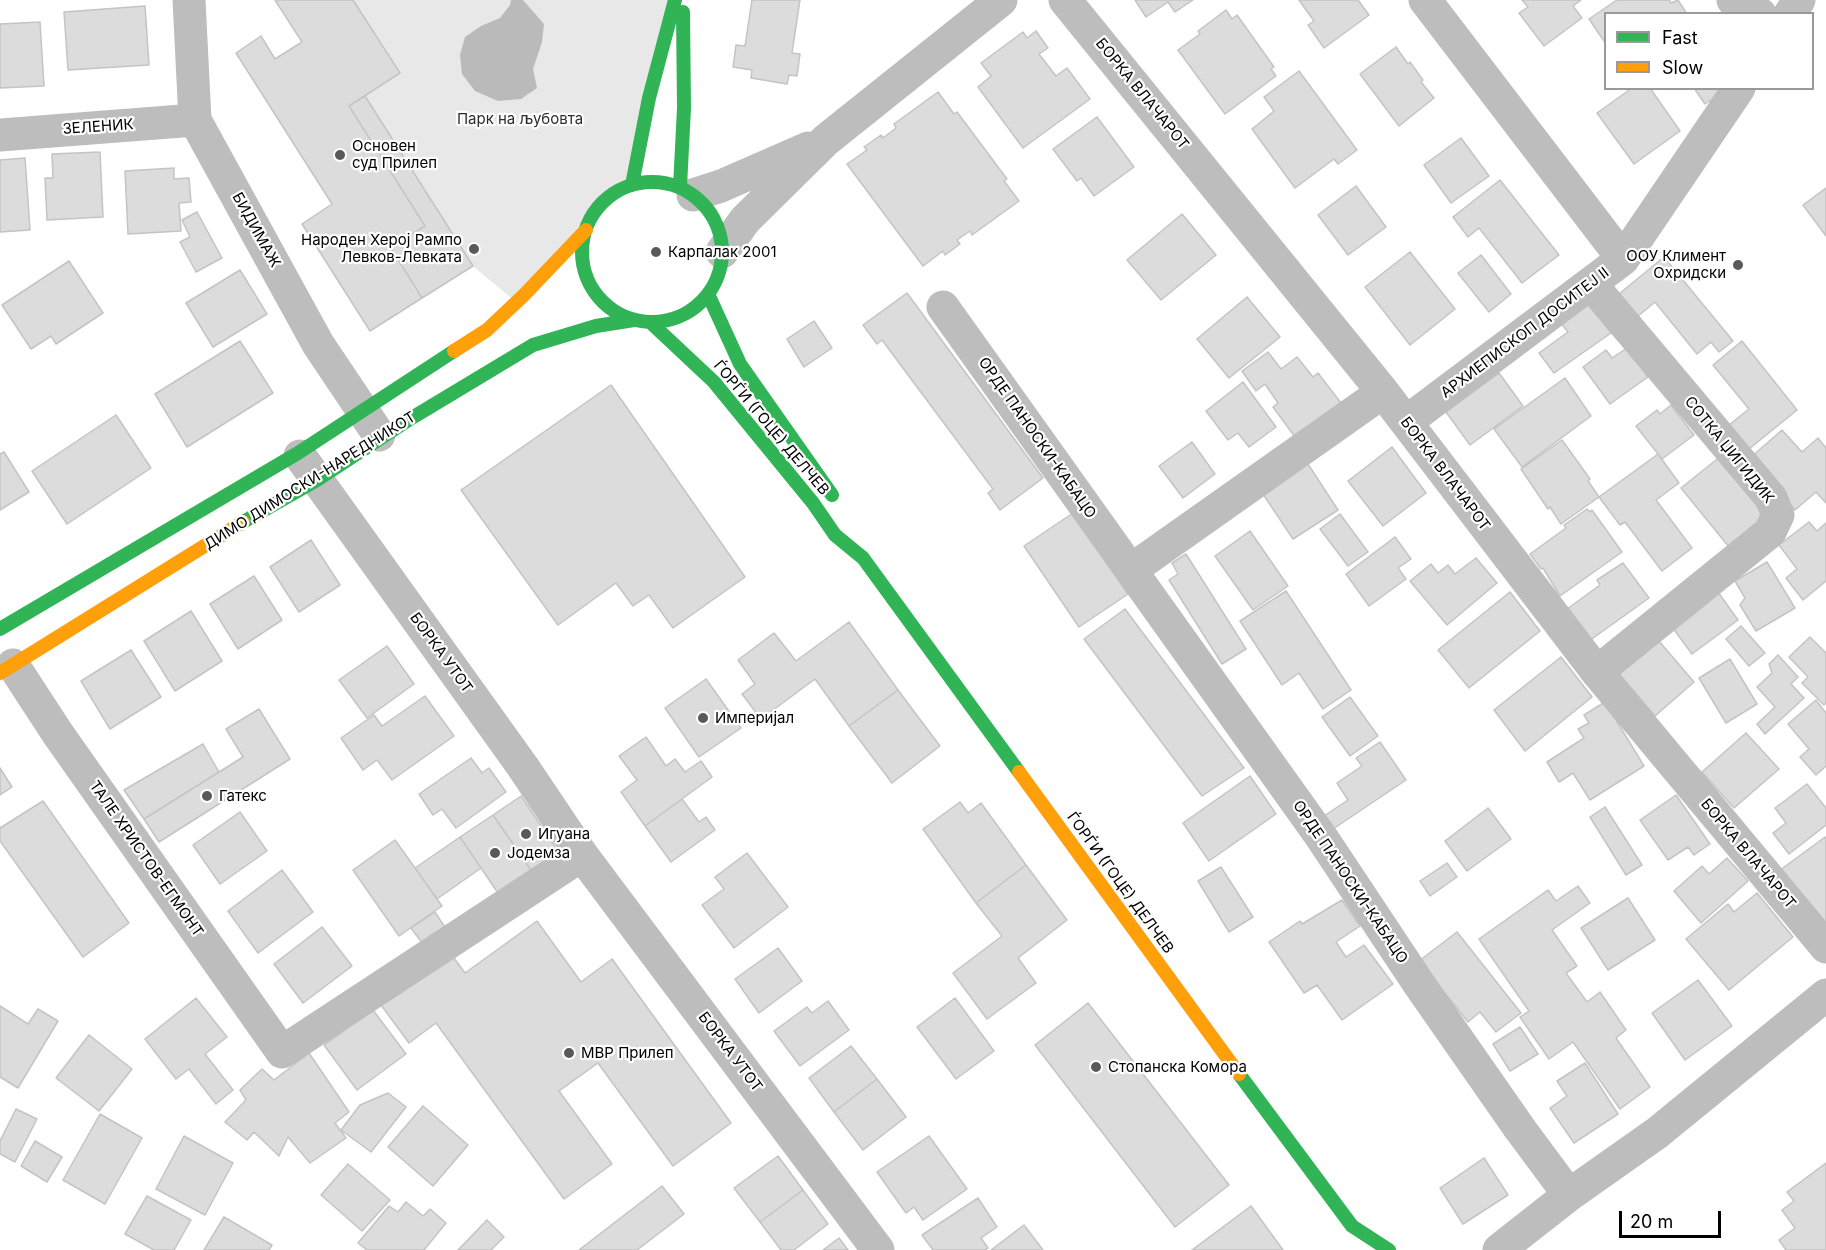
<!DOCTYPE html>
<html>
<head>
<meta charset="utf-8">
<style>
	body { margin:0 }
	#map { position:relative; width:1826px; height:1250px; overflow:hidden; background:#fff; font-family:Inter,sans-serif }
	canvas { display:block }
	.legend { position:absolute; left:1604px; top:12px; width:210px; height:78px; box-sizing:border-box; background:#fff; border:2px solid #999; margin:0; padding:8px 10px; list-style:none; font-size:18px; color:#000 }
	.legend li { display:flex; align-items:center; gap:12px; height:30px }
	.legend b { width:30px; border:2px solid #999 }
	.scale { position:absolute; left:1619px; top:1211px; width:102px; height:27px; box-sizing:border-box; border:3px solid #000; border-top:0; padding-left:8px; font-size:18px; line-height:21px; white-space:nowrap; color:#000; -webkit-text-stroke:4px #fff; paint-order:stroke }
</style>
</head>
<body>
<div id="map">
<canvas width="1826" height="1250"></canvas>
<ul class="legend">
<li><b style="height:8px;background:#30b455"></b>Fast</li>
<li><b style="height:8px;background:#ff9f0a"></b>Slow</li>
</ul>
<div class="scale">20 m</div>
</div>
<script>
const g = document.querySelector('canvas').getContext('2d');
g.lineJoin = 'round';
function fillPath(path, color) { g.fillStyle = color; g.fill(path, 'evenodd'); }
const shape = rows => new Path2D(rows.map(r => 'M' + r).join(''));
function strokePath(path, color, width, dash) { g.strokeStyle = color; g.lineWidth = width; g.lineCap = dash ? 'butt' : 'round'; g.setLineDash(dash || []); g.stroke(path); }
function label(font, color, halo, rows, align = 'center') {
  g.font = font + ' Inter,sans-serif'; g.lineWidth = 4.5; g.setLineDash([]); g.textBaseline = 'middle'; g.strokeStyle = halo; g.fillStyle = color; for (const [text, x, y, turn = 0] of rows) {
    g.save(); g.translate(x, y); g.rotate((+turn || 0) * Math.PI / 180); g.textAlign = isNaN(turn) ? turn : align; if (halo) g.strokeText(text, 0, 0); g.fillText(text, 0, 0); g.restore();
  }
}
fillPath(shape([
	[353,0,675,0,632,185,614,194,598,208,586,230,516,302,473,266,365,96,399,73]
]), '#e8e8e8');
fillPath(shape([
	[511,0,523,0,544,24,542,42,533,69,537,88,521,99,498,101,475,91,462,74,460,55,465,37,481,26,500,18,510,5]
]), '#bababa');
const building = shape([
	[275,0,353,0,400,73,349,106,425,226,391,248,422,298,370,331,302,224,332,204,236,53,261,36,275,59,302,42,275,0],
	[752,0,800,0,792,53,800,54,797,76,789,75,787,84,751,78,752,70,733,67,736,45,745,46,752,0],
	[1135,0,1193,0,1175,12,1168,2,1146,17,1135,0],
	[1299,0,1358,0,1369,15,1324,48,1308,25,1314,21,1299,0],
	[1522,0,1581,0,1573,6,1582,18,1544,46,1519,13,1528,7,1522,0],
	[1617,0,1669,0,1671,3,1678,0,1687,14,1606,14,1606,44,1589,19,1617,0],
	[145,6,149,65,68,70,64,12,145,6],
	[1226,10,1232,19,1237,15,1274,67,1271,69,1276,76,1225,114,1178,50,1200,34,1198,31,1226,10],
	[40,22,44,86,0,88,0,24,40,22],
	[1036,31,1048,48,1039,54,1056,76,1067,68,1090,99,1023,148,978,87,991,76,981,63,1023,32,1027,38,1036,31],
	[1396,47,1408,64,1410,62,1423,80,1421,82,1434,98,1399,126,1360,74,1396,47],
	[1299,71,1357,150,1338,164,1334,159,1295,188,1252,129,1274,111,1264,97,1299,71],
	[1632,88,1650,88,1680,131,1634,164,1597,113,1632,88],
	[1694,88,1720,88,1722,92,1705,104,1694,88],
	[938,92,954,114,957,112,1007,179,1004,181,1019,201,972,235,970,231,957,240,960,244,945,255,943,251,923,266,847,164,867,150,864,147,881,135,883,138,896,128,894,124,938,92],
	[365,96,473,266,422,298,391,248,425,226,349,106,365,96],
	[1097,117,1134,167,1094,196,1081,178,1077,181,1053,149,1097,117],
	[1461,138,1489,176,1451,203,1424,165,1461,138],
	[100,152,103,217,47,220,45,178,53,178,52,154,100,152],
	[25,158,30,230,0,232,0,160,25,158],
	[174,168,174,179,189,178,191,202,179,203,181,231,128,234,125,171,174,168],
	[1500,180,1559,255,1522,283,1479,228,1468,237,1453,217,1500,180],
	[1356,186,1386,227,1348,255,1318,215,1356,186],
	[1826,188,1826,236,1803,205,1826,188],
	[197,212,222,258,196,272,180,242,190,237,182,220,197,212],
	[1182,214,1216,255,1161,300,1127,260,1182,214],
	[1410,252,1455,309,1410,345,1365,287,1410,252],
	[1481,255,1511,294,1489,312,1458,273,1481,255],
	[1664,257,1733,341,1719,352,1711,342,1697,354,1655,302,1638,316,1619,294,1664,257],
	[69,261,103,313,56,344,51,336,31,349,2,305,69,261],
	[240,270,267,314,213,347,186,303,240,270],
	[907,293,1043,478,1000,510,988,493,993,489,882,340,877,344,863,325,907,293],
	[1247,297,1280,337,1229,378,1197,339,1247,297],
	[1586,298,1611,333,1554,373,1539,353,1568,332,1557,318,1586,298],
	[814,321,832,348,804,367,787,339,814,321],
	[240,341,273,393,187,447,155,394,240,341],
	[1742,341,1797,410,1749,449,1729,425,1749,409,1713,365,1742,341],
	[1627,348,1648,377,1610,404,1583,367,1606,350,1612,358,1627,348],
	[1268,352,1281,369,1297,357,1313,377,1318,373,1341,403,1295,437,1273,407,1278,403,1265,384,1256,391,1242,371,1268,352],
	[1499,373,1523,406,1470,445,1446,412,1499,373],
	[1565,378,1591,416,1522,467,1494,429,1565,378],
	[1243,382,1276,427,1249,447,1238,433,1228,440,1206,411,1243,382],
	[611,385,745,577,673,628,649,595,633,606,616,583,558,625,461,490,611,385],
	[1671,405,1694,435,1662,459,1636,426,1657,410,1660,414,1671,405],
	[116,415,151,468,67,524,32,471,116,415],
	[1782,430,1802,452,1818,438,1826,448,1826,503,1816,492,1795,510,1750,458,1782,430],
	[1562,440,1590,479,1588,481,1599,497,1561,524,1550,507,1548,509,1521,469,1562,440],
	[1192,442,1215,474,1183,498,1159,466,1192,442],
	[1392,447,1426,493,1383,526,1348,481,1392,447],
	[4,452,29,492,0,510,0,454,4,452],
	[1658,454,1679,483,1656,500,1692,548,1662,571,1625,522,1620,525,1599,497,1658,454],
	[1721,456,1768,515,1729,547,1681,488,1721,456],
	[1306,461,1338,510,1293,539,1261,491,1306,461],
	[1587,509,1590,512,1592,510,1622,552,1560,596,1543,568,1541,569,1530,554,1566,528,1564,525,1587,509],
	[1073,513,1128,594,1079,627,1024,546,1073,513],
	[1340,514,1368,552,1348,566,1320,529,1340,514],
	[1809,522,1817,531,1826,523,1826,581,1803,600,1786,578,1797,569,1779,545,1809,522],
	[1250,531,1288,586,1253,610,1215,556,1250,531],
	[1395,537,1411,559,1398,568,1406,579,1369,606,1346,574,1395,537],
	[311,540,340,585,299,612,270,567,311,540],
	[1186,554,1246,649,1222,664,1169,580,1178,574,1172,563,1186,554],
	[1476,558,1497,583,1447,625,1410,581,1431,564,1438,573,1448,565,1455,574,1476,558],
	[1767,562,1795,608,1756,631,1740,605,1745,598,1735,581,1767,562],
	[1623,563,1649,598,1589,641,1563,612,1600,585,1597,580,1623,563],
	[254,576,282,620,238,649,210,604,254,576],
	[1286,591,1351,690,1323,709,1299,673,1282,685,1240,621,1286,591],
	[1510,592,1540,631,1469,688,1438,650,1510,592],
	[1718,592,1738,620,1692,654,1672,627,1718,592],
	[1125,609,1244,768,1202,796,1084,639,1125,609],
	[191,611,222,661,175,691,144,641,191,611],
	[849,622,898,690,849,726,815,679,761,719,742,694,755,684,738,660,774,633,796,661,849,622],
	[1741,626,1765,653,1749,666,1726,639,1741,626],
	[1810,637,1826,653,1826,703,1824,705,1802,683,1808,677,1789,657,1810,637],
	[1658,640,1694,682,1655,716,1619,674,1658,640],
	[387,646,414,684,367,718,339,680,387,646],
	[131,650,161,697,110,729,81,681,131,650],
	[1778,655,1798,677,1791,684,1804,698,1765,734,1757,724,1775,707,1757,687,1772,673,1769,664,1778,655],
	[1561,657,1592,697,1525,751,1494,710,1561,657],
	[1730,659,1757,704,1726,723,1699,678,1730,659],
	[706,679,741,728,699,757,665,708,706,679],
	[898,690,940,746,892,783,849,726,898,690],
	[425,696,454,736,392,780,377,760,363,770,341,738,374,715,382,726,425,696],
	[1350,697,1378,736,1350,756,1322,717,1350,697],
	[1816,700,1826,713,1826,766,1816,775,1800,757,1809,749,1788,724,1816,700],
	[1605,702,1644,766,1590,800,1573,773,1559,782,1547,762,1584,738,1578,729,1589,723,1584,715,1605,702],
	[259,709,290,759,159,842,144,819,243,757,226,729,259,709],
	[1746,733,1779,769,1734,808,1702,772,1746,733],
	[646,737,666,766,675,759,685,772,701,761,712,777,645,826,621,792,637,780,619,756,646,737],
	[1380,742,1406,780,1333,829,1324,816,1348,800,1337,783,1362,766,1356,758,1380,742],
	[203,744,219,772,144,819,124,790,203,744],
	[471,758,482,773,489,768,506,792,456,828,442,809,433,815,419,794,471,758],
	[0,768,12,787,0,795,0,768],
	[1250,776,1276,814,1209,861,1183,823,1250,776],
	[1807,784,1826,808,1826,825,1789,854,1773,833,1786,823,1775,808,1807,784],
	[1676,795,1710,844,1694,855,1688,847,1668,860,1640,820,1676,795],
	[521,796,560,854,533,873,493,815,521,796],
	[682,799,699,822,706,817,715,830,671,862,645,826,682,799],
	[43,801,129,923,83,957,0,841,0,828,43,801],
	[960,802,968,813,981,803,1026,865,976,903,923,829,960,802],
	[1605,807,1642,865,1626,875,1590,817,1605,807],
	[1488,808,1511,839,1467,871,1445,841,1488,808],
	[240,812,267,851,220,884,193,845,240,812],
	[493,815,533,873,500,896,460,837,493,815],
	[460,837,481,868,437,899,415,868,460,837],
	[1825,837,1826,839,1826,933,1776,873,1825,837],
	[395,840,442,906,399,936,353,870,395,840],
	[747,853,788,907,734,948,702,905,724,889,715,877,747,853],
	[1727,858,1748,881,1701,923,1674,891,1702,866,1709,874,1727,858],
	[1447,863,1457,877,1430,896,1420,881,1447,863],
	[1026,865,1067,920,1018,958,1036,983,987,1019,953,973,1002,936,976,903,1026,865],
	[1221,867,1253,917,1229,932,1198,881,1221,867],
	[282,870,313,912,258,953,228,911,282,870],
	[1578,886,1590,903,1552,930,1577,966,1566,973,1587,1002,1600,992,1626,1030,1616,1038,1650,1087,1620,1109,1573,1042,1549,1059,1520,1017,1529,1011,1479,939,1548,890,1556,901,1578,886],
	[1757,893,1793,937,1729,990,1686,939,1728,904,1734,912,1757,893],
	[1628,898,1655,940,1608,970,1581,928,1628,898],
	[1342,900,1360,926,1336,942,1346,957,1364,945,1393,984,1342,1020,1317,985,1304,993,1269,942,1300,921,1302,924,1342,900],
	[435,912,446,929,423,944,411,928,435,912],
	[537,921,581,982,612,959,731,1123,673,1166,598,1063,559,1091,612,1164,564,1199,436,1023,409,1043,381,1005,451,954,465,973,537,921],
	[322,927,352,966,303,1003,274,964,322,927],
	[1457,932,1521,1013,1496,1032,1480,1012,1468,1022,1419,961,1457,932],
	[778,948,802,981,759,1013,735,979,778,948],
	[1698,980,1732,1026,1685,1060,1652,1013,1698,980],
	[196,998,227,1037,205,1054,233,1090,216,1104,189,1069,176,1079,145,1039,196,998],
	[955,998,994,1051,956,1079,917,1027,955,998],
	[828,1001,849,1030,800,1066,774,1031,807,1007,812,1013,828,1001],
	[1088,1003,1229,1185,1175,1227,1035,1045,1088,1003],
	[0,1006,28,1024,38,1009,58,1021,18,1088,0,1077,0,1006],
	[373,1010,406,1054,357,1090,324,1045,373,1010],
	[1520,1027,1538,1054,1510,1071,1493,1044,1520,1027],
	[89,1035,132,1069,99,1111,56,1078,89,1035],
	[851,1046,877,1079,834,1112,809,1078,851,1046],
	[309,1053,349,1112,335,1123,346,1138,310,1163,288,1137,279,1156,254,1132,247,1140,225,1122,246,1100,240,1090,262,1069,274,1080,309,1053],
	[1585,1063,1618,1114,1574,1143,1550,1108,1567,1096,1557,1081,1585,1063],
	[877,1079,906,1117,863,1150,834,1112,877,1079],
	[388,1093,406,1107,371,1152,341,1130,360,1105,388,1093],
	[423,1106,468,1145,433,1186,388,1147,423,1106],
	[16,1109,37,1119,15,1162,0,1154,0,1141,16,1109],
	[100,1114,142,1138,105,1204,63,1180,100,1114],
	[184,1136,233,1163,205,1215,156,1189,184,1136],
	[929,1136,967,1189,923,1220,914,1207,906,1213,877,1172,929,1136],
	[35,1141,62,1157,47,1182,21,1166,35,1141],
	[778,1156,803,1190,760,1222,734,1188,778,1156],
	[1484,1158,1508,1195,1463,1224,1440,1188,1484,1158],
	[1826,1163,1826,1250,1786,1250,1779,1240,1795,1228,1782,1210,1794,1201,1787,1192,1826,1163],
	[348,1164,390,1200,362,1231,321,1195,348,1164],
	[662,1186,684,1214,637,1250,579,1250,662,1186],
	[803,1190,828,1224,794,1250,781,1250,760,1222,803,1190],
	[147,1196,191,1220,174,1250,154,1250,125,1234,147,1196],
	[978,1198,997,1227,981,1238,988,1248,985,1250,933,1250,922,1235,978,1198],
	[406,1202,423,1216,430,1209,446,1223,424,1250,367,1250,358,1243,389,1206,398,1212,406,1202],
	[1251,1206,1283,1250,1192,1250,1251,1206],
	[224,1217,272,1245,269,1250,204,1250,224,1217],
	[487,1220,504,1237,491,1250,458,1250,487,1220],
	[1024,1225,1043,1250,991,1250,1024,1225],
	[839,1238,848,1250,823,1250,839,1238]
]);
fillPath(building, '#dcdcdc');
strokePath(building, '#c4c4c4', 1.5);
strokePath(shape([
	[189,0,195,120,318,344,379,435],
	[1065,0,1383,392,1597,672,1826,947],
	[1425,0,1623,259],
	[1733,0,1760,14],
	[1790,14,1799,0],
	[0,135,195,120],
	[693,195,721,186,808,148],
	[722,252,745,220,826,140,1001,0],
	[1591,284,1771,498,1778,515,1770,532,1597,672],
	[943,307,1322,838,1419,984,1520,1129,1569,1195],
	[1406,422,1623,259,1739,88],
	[300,456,523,767,582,855,878,1250],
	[1131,570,1383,392],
	[13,665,58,734,282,1052,582,855],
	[1499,1250,1569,1195,1657,1133,1826,995]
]), '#bdbdbd', 33);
strokePath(shape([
	'582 252a70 70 0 1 1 140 0a70 70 0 1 1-140 0Z',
	[632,185,649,98,675,0],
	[680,187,684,108,683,12],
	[708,294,740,364,832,495],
	[650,322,714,382,813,503,835,535,863,558,1019,772],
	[243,522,317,480,410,419,533,345,596,326,634,320],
	[0,629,298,453,454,351],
	[1239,1074,1352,1226,1389,1250]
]), '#30b455', 14);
strokePath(shape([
	[454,351,487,330,524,295,586,230],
	[0,673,243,522],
	[1019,772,1239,1074]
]), '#ff9f0a', 14);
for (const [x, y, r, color] of [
	[340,155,6,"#595959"],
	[474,249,6,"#595959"],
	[656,252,6,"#595959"],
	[1738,265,6,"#595959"],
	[703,718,6,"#595959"],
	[207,796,6,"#595959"],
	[526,834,6,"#595959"],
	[495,853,6,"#595959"],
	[569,1053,6,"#595959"],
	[1096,1067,6,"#595959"]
]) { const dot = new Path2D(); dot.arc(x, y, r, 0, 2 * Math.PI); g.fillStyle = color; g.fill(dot); strokePath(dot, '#fff', 2); }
label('15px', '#000', '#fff', [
	["БОРКА ВЛАЧАРОТ",1142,94,51],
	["ЗЕЛЕНИК",98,127,-4],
	["БИДИМАЖ",256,230,61],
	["АРХИЕПИСКОП ДОСИТЕЈ II",1525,333,-37],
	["ЃОРЃИ (ГОЦЕ) ДЕЛЧЕВ",771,428,50],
	["ОРДЕ ПАНОСКИ-КАБАЦО",1037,438,55],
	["СОТКА ЏИГИДИК",1729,450,51],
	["БОРКА ВЛАЧАРОТ",1445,474,53],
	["ДИМО ДИМОСКИ-НАРЕДНИКОТ",310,481,-32],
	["БОРКА УТОТ",441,653,54],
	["БОРКА ВЛАЧАРОТ",1748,854,50],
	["ТАЛЕ ХРИСТОВ-ЕГМОНТ",146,859,55],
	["ОРДЕ ПАНОСКИ-КАБАЦО",1350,882,56],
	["ЃОРЃИ (ГОЦЕ) ДЕЛЧЕВ",1120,883,54],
	["БОРКА УТОТ",730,1052,53]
]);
label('15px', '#2d2d2d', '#fff', [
	["Парк на љубовта",520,119]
]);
label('15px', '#000', '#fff', [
	["Основен",352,146],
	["суд Прилеп",352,163],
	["Народен Херој Рампо",462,240,"right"],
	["Левков-Левката",462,257,"right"],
	["Карпалак 2001",668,252],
	["ООУ Климент",1726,256,"right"],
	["Охридски",1726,273,"right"],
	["Империјал",715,718],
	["Гатекс",219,796],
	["Игуана",538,834],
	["Јодемза",507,853],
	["МВР Прилеп",581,1053],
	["Стопанска Комора",1108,1067]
], 'left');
</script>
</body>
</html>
